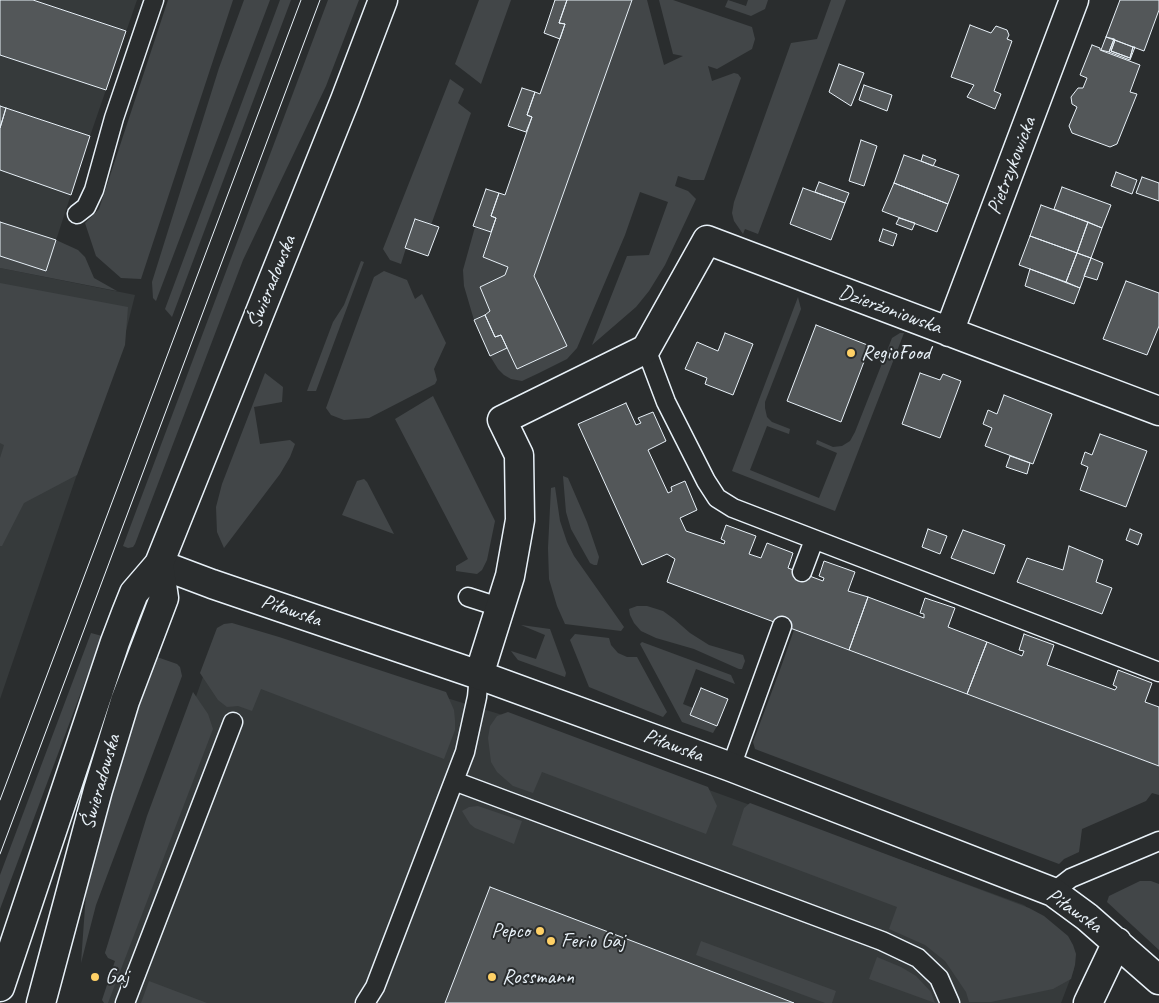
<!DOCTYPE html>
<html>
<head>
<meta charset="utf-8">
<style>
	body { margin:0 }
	canvas { display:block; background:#2a2d2e }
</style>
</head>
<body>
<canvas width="1159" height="1003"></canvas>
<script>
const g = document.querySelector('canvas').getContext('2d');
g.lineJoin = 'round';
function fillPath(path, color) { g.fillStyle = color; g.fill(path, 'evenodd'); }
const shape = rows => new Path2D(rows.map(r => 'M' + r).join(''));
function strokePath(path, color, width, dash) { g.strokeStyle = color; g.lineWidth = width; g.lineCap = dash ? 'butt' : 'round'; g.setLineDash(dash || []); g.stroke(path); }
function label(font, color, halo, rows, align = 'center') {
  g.font = font + ' Caveat,sans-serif'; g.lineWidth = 4; g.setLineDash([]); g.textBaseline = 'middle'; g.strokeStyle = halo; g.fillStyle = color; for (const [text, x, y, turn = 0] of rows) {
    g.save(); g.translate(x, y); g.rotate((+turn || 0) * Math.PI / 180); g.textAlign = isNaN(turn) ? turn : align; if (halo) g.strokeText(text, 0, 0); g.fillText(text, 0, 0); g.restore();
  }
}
fillPath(shape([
	[0,0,137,0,90,136,46,271,0,256],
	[0,268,135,295,126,331,0,699],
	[220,629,509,717,1024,905,1068,940,1074,969,1061,1003,105,1003,120,962,105,953]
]), '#363a3b');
fillPath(shape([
	[168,0,233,0,141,279,121,278,96,256,85,223,99,209],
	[244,0,270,0,156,301,153,298,152,282,219,68],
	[280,0,291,0,172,317,165,309],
	[328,0,359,0,326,86,243,260,135,544,133,547,128,548,123,546],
	[479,0,511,0,481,84,455,64],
	[632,0,647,0,664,65,683,56,673,54,659,0,673,0,752,27,755,39,752,49,717,69,708,66,712,81,734,73,738,74,741,78,704,180,691,180,678,176,675,186,688,191,696,199,665,265,649,291,636,307,592,345,627,256,649,255,668,202,640,192,625,235,577,348,567,359,539,373,522,381,511,379,504,375,498,369,490,356,507,348,517,368,567,346,534,276],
	[728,0,746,6,748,0,768,0,765,9,751,16,725,7],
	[831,0,846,0,758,234,745,229,743,234,734,221,732,213,734,202,791,43,817,39],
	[450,79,464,89,458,103,471,113,431,225,415,219,401,264,390,260,383,249],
	[475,227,491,232,483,257,508,267,505,275,480,287,490,311,474,320,464,286,463,270],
	[56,240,78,250,85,257,94,278,117,291,0,268,0,256,46,271],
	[361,261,364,262,316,391,307,391,333,322,344,305],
	[384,271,407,280,415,299,422,294,446,343,434,369,437,380,435,384,369,418,344,420,331,415,326,408,374,277],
	[0,283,128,307,125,345,77,475,24,503,2,546,0,546,0,458,4,445,0,443],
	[798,297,801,309,765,402,765,408,767,417,772,422,790,429,789,434,767,426,750,470,819,498,837,453,816,444,817,440,833,447,842,446,850,441,855,432,892,338,900,333,904,333,835,511,732,471],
	[265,373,283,387,282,402,254,407,260,444,290,440,295,444,290,457,280,474,224,548,217,532,216,507,222,484],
	[433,396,495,521,487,560,482,570,477,574,456,571,456,566,468,559,395,419],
	[563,476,568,478,587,522,599,557,597,565,594,565,590,563,571,529,566,512],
	[364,479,367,482,394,534,342,515,357,481],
	[555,487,560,521,567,542,574,556,624,627,621,631,565,624,557,606,549,579,548,548,551,488],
	[637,606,647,606,663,611,674,619,690,633,709,645,743,655,745,661,742,669,739,669,694,649,656,638,641,631,634,623,630,615,629,609],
	[232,623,279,637,446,692,454,710,455,720,455,730,444,759,261,689,252,711,238,706,227,707,218,700,200,673,217,628,224,624],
	[521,625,550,629,566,673,565,677,518,660,514,655,511,651,536,659,545,635],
	[794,630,1159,766,1159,795,1152,793,1146,801,1082,829,1079,852,1064,859,1059,864,755,749,753,742,781,667],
	[91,633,102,636,0,909,0,875],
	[575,634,609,638,611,645,618,653,627,657,637,657,667,712,663,717,589,687,570,640],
	[642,642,731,675,735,684,696,669,683,704,693,708,690,715,717,726,713,733,682,722,640,644],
	[157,657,177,664,180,667,182,676,96,905,81,963,86,893,122,760,135,716],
	[193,692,208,714,213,729,108,1003,104,1003,102,1000,115,961,108,958,105,953,147,816],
	[508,712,708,787,717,806,706,834,542,772,533,793,513,786,497,772,491,762,488,738,490,726,497,716],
	[750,803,1029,908,1044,916,1068,936,1073,945,1076,954,1075,965,1071,979,1053,989,991,1002,969,1002,966,992,945,961,925,945,889,929,897,907,732,845,744,808],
	[478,806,522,821,514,844,475,828,470,824,462,811,469,807],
	[1140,881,1151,881,1159,884,1159,950,1107,902,1109,896],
	[701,941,836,991,832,1003,825,1003,696,955],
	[877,957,901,967,916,976,931,992,935,1003,869,979],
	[149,981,207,1003,141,1003]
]), '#424648');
const building = shape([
	[0,0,33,0,126,31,106,90,0,55,0,0],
	[555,0,567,0,559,23,565,24,560,39,544,33,555,0],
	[567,0,632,0,534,276,567,346,517,369,501,335,495,337,485,315,490,311,480,287,505,275,508,267,483,257,496,218,491,216,499,193,505,195,532,117,527,115,535,92,540,94,565,24,559,23,567,0],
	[1120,0,1159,0,1159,10,1144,51,1106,37,1120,0],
	[970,25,991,33,996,26,1007,30,1009,35,1007,39,1012,41,994,91,1001,94,995,109,967,97,974,85,951,77,970,25],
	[1106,37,1114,39,1109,52,1101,50,1106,37],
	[1114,39,1115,40,1111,51,1130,58,1133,47,1135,47,1130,60,1109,52,1114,39],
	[1115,40,1133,47,1130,58,1111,51,1115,40],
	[1092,45,1100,48,1100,50,1140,65,1130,92,1137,94,1117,144,1110,147,1072,133,1069,126,1077,107,1072,104,1071,97,1078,88,1083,88,1087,78,1080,75,1092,45],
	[839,64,864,73,851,106,829,92,839,64],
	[864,85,892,95,887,111,859,100,864,85],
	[522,88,535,92,527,115,532,117,526,132,508,126,522,88],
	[0,106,6,108,0,128,0,106],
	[6,108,90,136,71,195,0,170,0,128,6,108],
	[861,140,877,146,864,186,849,181,861,140],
	[904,155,959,175,948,204,894,183,904,155],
	[923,155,936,160,933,166,921,161,923,155],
	[1116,172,1137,180,1132,194,1111,186,1116,172],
	[1142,177,1159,183,1159,201,1136,193,1142,177],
	[819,182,849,193,845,203,815,192,819,182],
	[894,183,948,204,937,232,882,211,894,183],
	[1062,187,1111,205,1102,228,1054,209,1062,187],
	[803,188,845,203,831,240,790,224,803,188],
	[486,189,499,193,491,216,496,218,491,232,473,226,486,189],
	[1041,205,1088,222,1077,253,1030,236,1041,205],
	[899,218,915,223,912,230,896,224,899,218],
	[415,219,439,227,428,256,405,248,415,219],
	[0,222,56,240,46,271,0,256,0,222],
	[1088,222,1102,228,1091,258,1077,253,1088,222],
	[883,229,897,234,893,246,879,241,883,229],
	[1030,236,1077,253,1066,282,1019,265,1030,236],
	[1077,253,1091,258,1080,288,1066,282,1077,253],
	[1091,258,1103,263,1097,280,1084,276,1091,258],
	[1030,269,1080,288,1074,304,1025,286,1030,269],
	[1126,281,1159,293,1159,326,1147,355,1103,339,1126,281],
	[485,315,495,337,501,335,507,348,490,356,474,320,485,315],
	[816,325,870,346,841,422,787,401,816,325],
	[725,333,753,344,733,395,705,384,707,378,685,369,697,342,718,351,725,333],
	[920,373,940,380,943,374,961,381,940,438,902,424,920,373],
	[1004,395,1052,414,1033,464,985,446,992,428,983,424,988,410,997,414,1004,395],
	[626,403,636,425,641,423,638,418,653,412,666,441,648,450,668,493,672,491,671,487,685,481,697,510,680,518,686,531,724,544,725,541,721,539,726,525,756,536,749,554,761,558,767,543,793,553,788,568,823,581,824,578,819,576,824,561,855,572,848,591,868,597,849,650,667,582,675,559,667,554,642,565,578,424,626,403],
	[1100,434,1147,451,1126,507,1080,490,1088,467,1081,464,1085,452,1092,455,1100,434],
	[1010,456,1030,463,1027,474,1006,467,1010,456],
	[928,529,947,536,940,554,922,547,928,529],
	[1130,529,1142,534,1138,545,1126,540,1130,529],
	[963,530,1005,545,994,574,951,558,963,530],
	[1069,546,1103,560,1096,582,1112,588,1102,614,1017,582,1027,558,1063,570,1069,546],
	[868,597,924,618,924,614,920,613,925,598,955,608,948,627,987,642,967,694,849,650,868,597],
	[1024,634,1054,645,1047,665,1115,690,1117,687,1113,685,1118,670,1152,683,1145,702,1159,707,1159,766,967,694,987,642,1022,656,1024,651,1019,650,1024,634],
	[701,688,728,699,717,726,690,715,701,688],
	[490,887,661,952,794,1003,445,1003,490,887]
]);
fillPath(building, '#535759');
strokePath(building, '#e8f1f8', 1);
const service = shape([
	[77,214,86,207,94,190,114,118,154,0],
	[646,349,666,402,706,481,717,498,733,508,1159,672],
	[802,572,814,540],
	[468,597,499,607],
	[731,767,782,626],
	[454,781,882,941,918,958,939,978,950,1003],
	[1053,892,1071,878,1159,841],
	[125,1003,233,722],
	[365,1003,375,987,465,752,477,697,479,675]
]);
const minor = shape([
	[949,332,1074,0],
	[159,564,212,584,479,675,731,767,1053,892,1087,917,1159,980],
	[479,675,510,576,520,520,519,455,502,420,646,349,707,240,1159,411],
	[1088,1003,1117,942]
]);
const tertiary = shape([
	[0,987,115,642,126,613,134,593,159,564,345,100,383,0],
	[41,1003,98,790,125,701,164,598,159,564]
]);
strokePath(service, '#e8f1f8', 21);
strokePath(minor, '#e8f1f8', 31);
strokePath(tertiary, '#e8f1f8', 31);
strokePath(service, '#2a2d2e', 18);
strokePath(minor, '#2a2d2e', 28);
strokePath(tertiary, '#2a2d2e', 28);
strokePath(shape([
	[0,800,301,0],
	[0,854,320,0]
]), '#e8f1f8', 1);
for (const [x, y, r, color] of [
	[851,353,5,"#ffd166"],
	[540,931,5,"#ffd166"],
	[551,941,5,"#ffd166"],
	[95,977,5,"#ffd166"],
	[492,977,5,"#ffd166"]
]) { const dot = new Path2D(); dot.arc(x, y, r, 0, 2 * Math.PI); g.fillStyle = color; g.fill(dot); strokePath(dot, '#2a2d2e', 2); }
label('21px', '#e8f1f8', '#2a2d2e', [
	["Pietrzykowicka",1012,166,-69],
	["Świeradowska",272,282,-68],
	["Dzierżoniowska",890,310,20],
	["Piławska",291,611,19],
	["Piławska",673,746,20],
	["Świeradowska",101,782,-74],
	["Piławska",1074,911,35]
]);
label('21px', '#e8f1f8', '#2a2d2e', [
	["RegioFood",861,353],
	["Pepco",530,931,"right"],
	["Ferio Gaj",561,941],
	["Gaj",105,977],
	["Rossmann",502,977]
], 'left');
</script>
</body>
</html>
